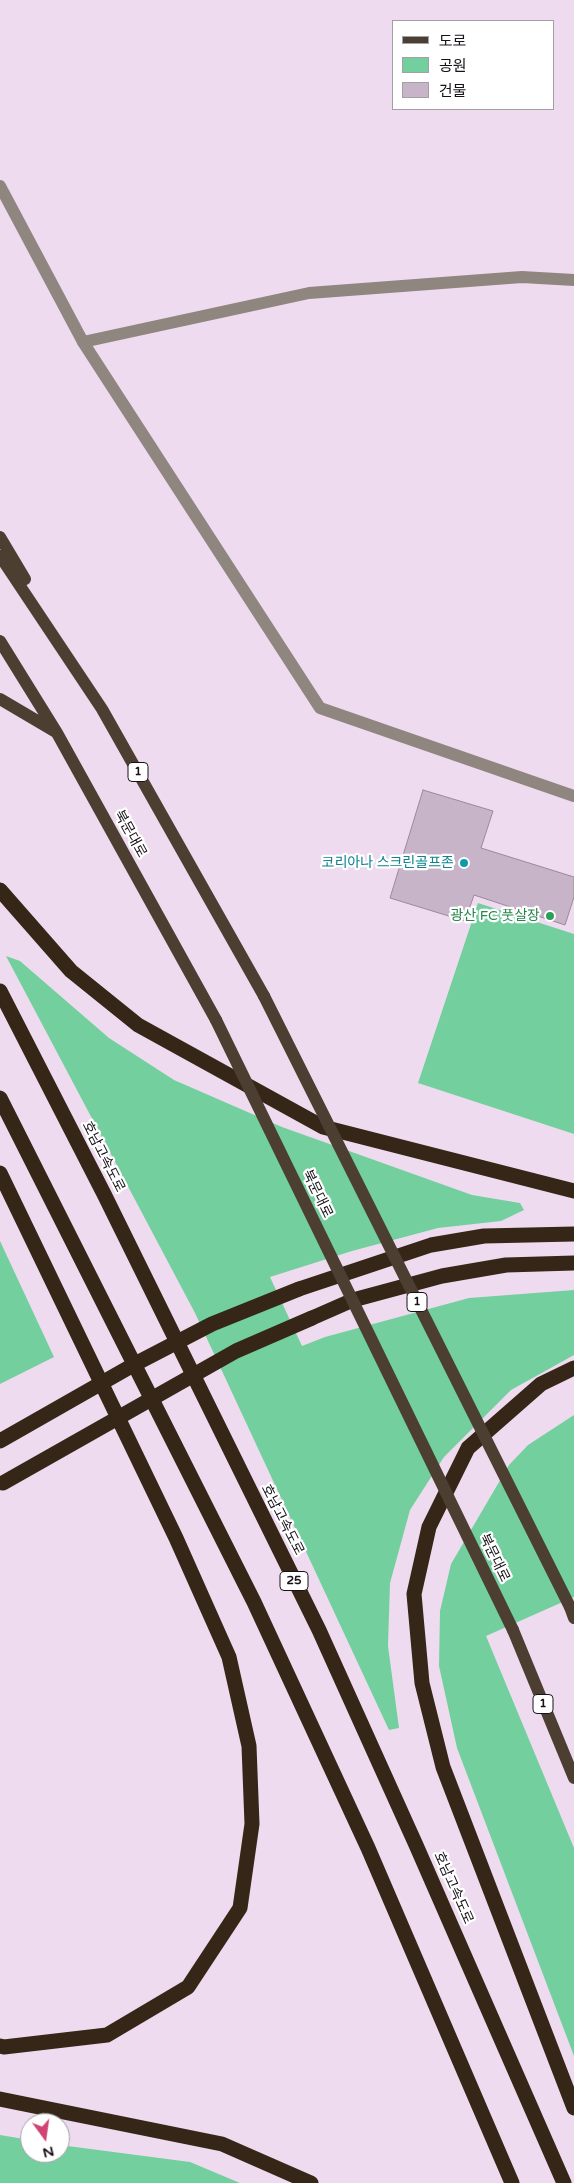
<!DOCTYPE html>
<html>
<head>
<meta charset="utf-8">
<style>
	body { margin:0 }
	#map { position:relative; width:574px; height:2183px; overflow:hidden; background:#eedbef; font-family:"Varela Round","Noto Sans KR",sans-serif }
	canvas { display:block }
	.legend { position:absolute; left:392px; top:20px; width:162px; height:90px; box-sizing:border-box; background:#fff; border:1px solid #a2a0a3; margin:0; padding:6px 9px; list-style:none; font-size:15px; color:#171118 }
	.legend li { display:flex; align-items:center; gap:10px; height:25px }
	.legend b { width:25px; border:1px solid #a2a0a3 }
	.north { position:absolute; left:20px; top:2113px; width:50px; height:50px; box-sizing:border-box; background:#fff; border:1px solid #a2a0a3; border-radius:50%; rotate:166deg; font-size:14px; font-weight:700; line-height:20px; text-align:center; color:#171118 }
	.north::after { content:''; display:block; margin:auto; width:18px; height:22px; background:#d14475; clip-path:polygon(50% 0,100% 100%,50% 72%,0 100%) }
</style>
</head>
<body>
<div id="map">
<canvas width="574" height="2183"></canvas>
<ul class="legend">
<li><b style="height:6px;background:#4c3f32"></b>도로</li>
<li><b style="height:14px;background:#73d09e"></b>공원</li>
<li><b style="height:14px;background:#c7b4c8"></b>건물</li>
</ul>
<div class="north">N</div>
</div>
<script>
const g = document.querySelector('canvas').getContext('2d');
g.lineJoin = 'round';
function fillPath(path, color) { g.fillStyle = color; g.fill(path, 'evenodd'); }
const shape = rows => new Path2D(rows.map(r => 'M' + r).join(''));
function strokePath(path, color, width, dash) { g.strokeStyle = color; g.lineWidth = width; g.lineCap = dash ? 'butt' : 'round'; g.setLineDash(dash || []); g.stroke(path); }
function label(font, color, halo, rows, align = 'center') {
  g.font = font + ' "Varela Round","Noto Sans KR",sans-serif'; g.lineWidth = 4.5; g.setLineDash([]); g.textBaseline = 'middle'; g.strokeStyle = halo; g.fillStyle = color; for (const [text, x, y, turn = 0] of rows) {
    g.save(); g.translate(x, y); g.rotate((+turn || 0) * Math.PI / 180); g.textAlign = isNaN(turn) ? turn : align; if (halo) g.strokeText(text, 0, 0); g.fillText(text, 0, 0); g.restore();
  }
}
fillPath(shape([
	[478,903,574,934,574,1134,418,1083],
	[6,956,20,961,109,1038,174,1080,282,1127,472,1195,520,1203,524,1210,501,1221,438,1228,352,1251,270,1277,302,1346,325,1337,469,1298,574,1290,574,1355,511,1390,444,1457,410,1510,390,1583,388,1646,399,1728,389,1730,195,1313],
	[0,1241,54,1357,0,1384],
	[574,1415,574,1597,486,1636,574,1848,574,2056,457,1748,439,1666,440,1611,451,1564,509,1465,528,1445],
	[0,2135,30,2140,30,2153,60,2153,60,2145,190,2162,240,2183,0,2183]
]), '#73d09e');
const building = shape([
	[423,790,493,811,481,848,574,877,574,897,565,925,474,895,465,921,390,898,423,790]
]);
fillPath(building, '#c7b4c8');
strokePath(building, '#9a899b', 1);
strokePath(shape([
	[83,342,309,293,522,277,574,280]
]), '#8f877f', 12);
strokePath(shape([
	[0,186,83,342,320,708,574,796]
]), '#8f877f', 12);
strokePath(shape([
	[0,537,25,579],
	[0,556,102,709,264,996],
	[0,641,57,733,216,1020],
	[0,699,56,732],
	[570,1607,574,1618],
	[513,1630,574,1778]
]), '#4c3f32', 12);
strokePath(shape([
	[0,890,71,971,138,1025,323,1127,574,1191],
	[0,991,104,1194,319,1630,416,1845,564,2183],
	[0,1098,254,1602,368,1848,512,2183],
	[0,1173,176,1538,229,1657,249,1746,252,1824,240,1908,188,1987,107,2035,4,2047,0,2046],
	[299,1289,431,1245,484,1236,574,1234],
	[312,1318,353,1300,442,1276,506,1265,574,1263],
	[574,1368,541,1384,468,1448,429,1527,414,1594,422,1683,443,1767,574,2108],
	[0,2099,222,2144,311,2183]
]), '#352617', 15);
strokePath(shape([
	[264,996,570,1607],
	[216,1020,513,1630]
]), '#4c3f32', 12);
strokePath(shape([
	[0,1441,135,1364,212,1324,299,1289],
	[3,1483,236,1351,312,1318]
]), '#352617', 15);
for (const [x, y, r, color] of [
	[464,863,5,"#0f9aa8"],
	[550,916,5,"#2e9e5b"]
]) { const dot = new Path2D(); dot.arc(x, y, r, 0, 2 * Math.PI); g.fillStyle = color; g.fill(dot); strokePath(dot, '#fff', 2); }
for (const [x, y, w] of [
	[138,772,20],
	[417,1302,20],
	[294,1581,28],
	[543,1704,20]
]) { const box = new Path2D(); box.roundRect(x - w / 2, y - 9.5, w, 19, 4); g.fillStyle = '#fff'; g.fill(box); strokePath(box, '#171118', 1); }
label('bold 12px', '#171118', null, [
	["1",138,772],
	["1",417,1302],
	["25",294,1581],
	["1",543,1704]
]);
label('14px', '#171118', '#fff', [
	["북문대로",130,834,61],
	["호남고속도로",103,1157,63],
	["북문대로",317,1194,64],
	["호남고속도로",282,1520,63],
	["북문대로",494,1558,64],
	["호남고속도로",453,1888,66]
]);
label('14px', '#0d838f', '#fff', [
	["코리아나 스크린골프존",454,863]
], 'right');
label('14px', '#27864d', '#fff', [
	["광산 FC 풋살장",540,916]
], 'right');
</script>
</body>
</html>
